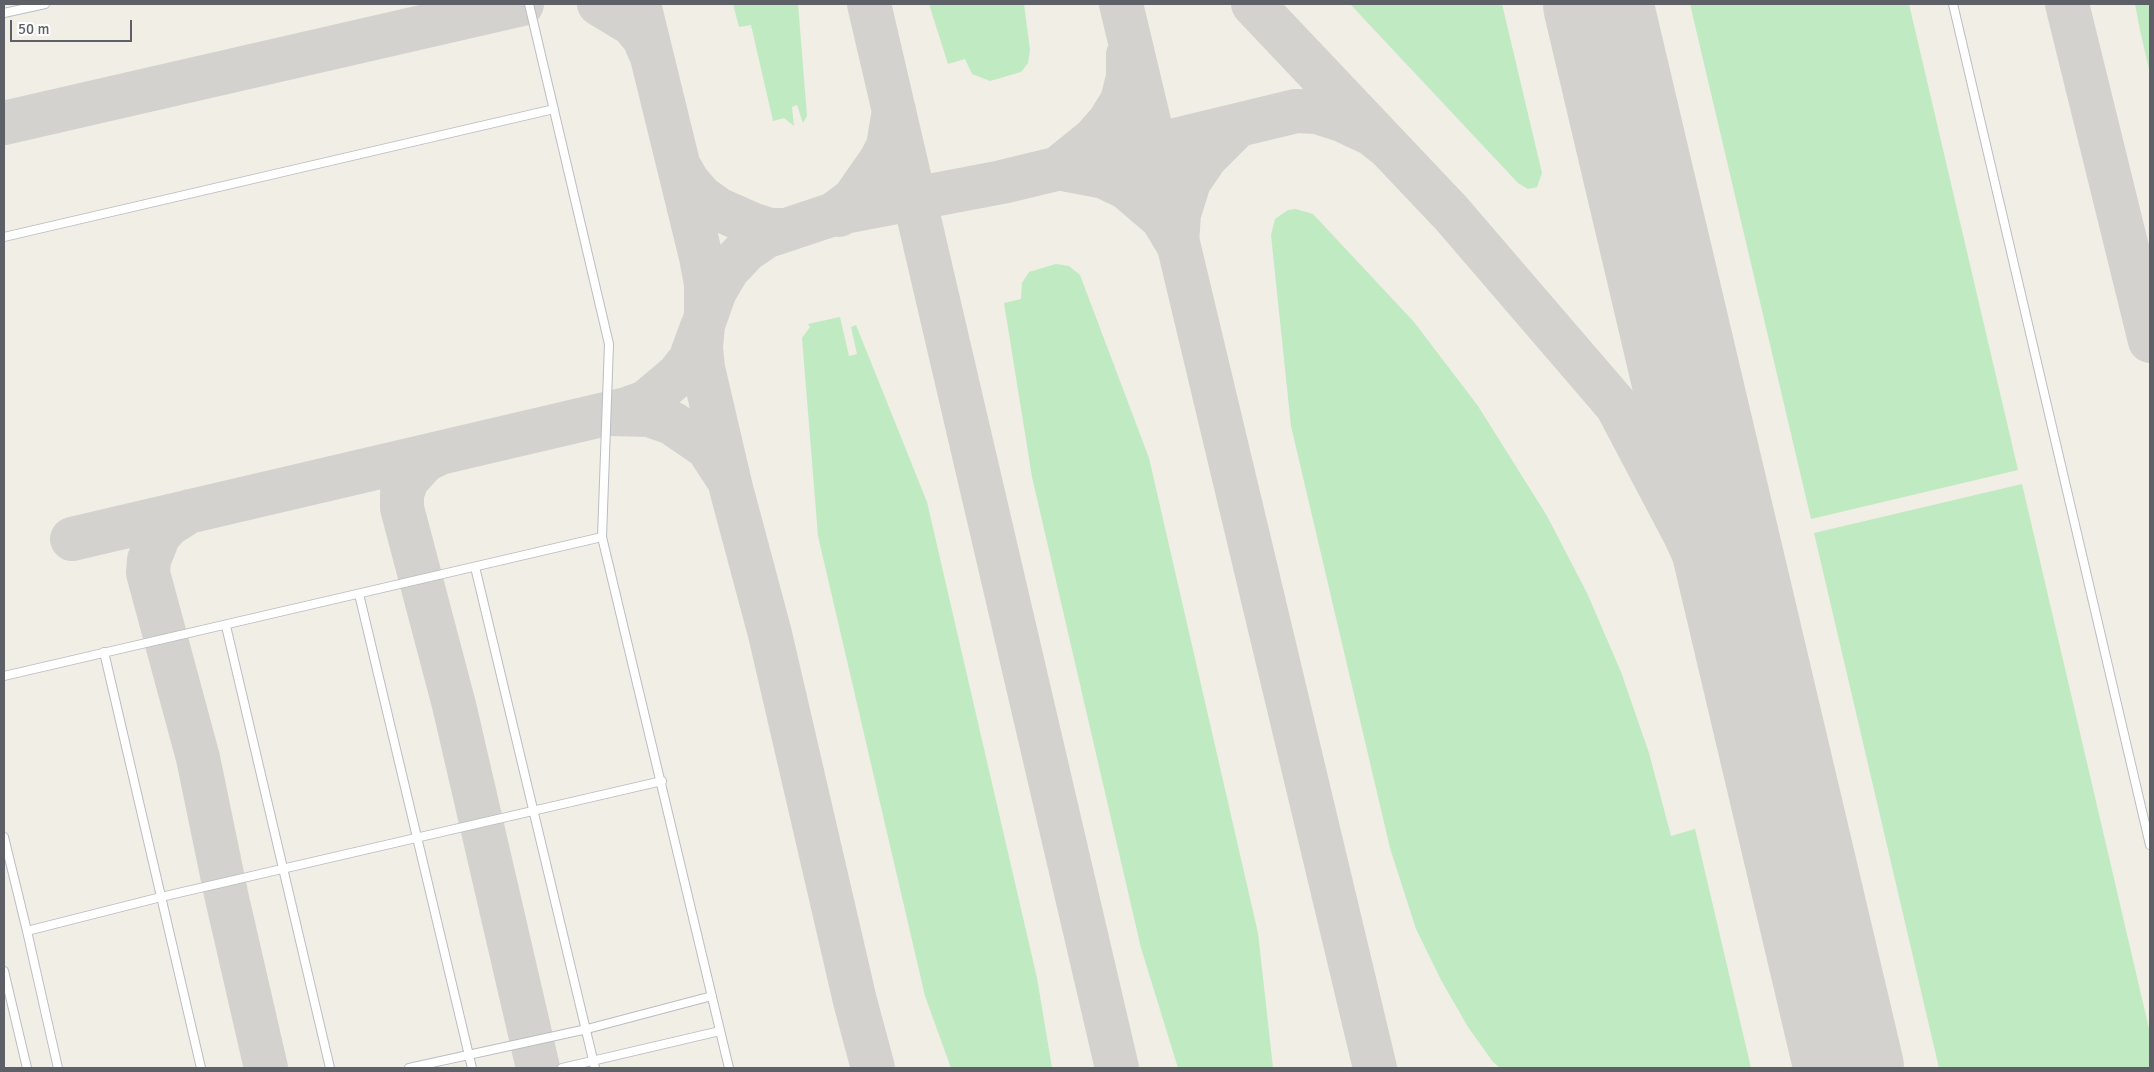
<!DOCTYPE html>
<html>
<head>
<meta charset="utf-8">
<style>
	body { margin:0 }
	#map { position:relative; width:2154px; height:1072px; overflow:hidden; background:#f0eee5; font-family:Signika,sans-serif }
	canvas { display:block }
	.frame { position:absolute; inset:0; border:5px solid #5d6167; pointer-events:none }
	.scale { position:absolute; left:10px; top:20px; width:122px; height:22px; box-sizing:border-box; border:2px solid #5d6167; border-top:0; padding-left:6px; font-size:15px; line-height:18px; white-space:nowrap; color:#5d6167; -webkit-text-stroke:4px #fff; paint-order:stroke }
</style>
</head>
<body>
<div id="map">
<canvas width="2154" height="1072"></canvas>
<div class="frame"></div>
<div class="scale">50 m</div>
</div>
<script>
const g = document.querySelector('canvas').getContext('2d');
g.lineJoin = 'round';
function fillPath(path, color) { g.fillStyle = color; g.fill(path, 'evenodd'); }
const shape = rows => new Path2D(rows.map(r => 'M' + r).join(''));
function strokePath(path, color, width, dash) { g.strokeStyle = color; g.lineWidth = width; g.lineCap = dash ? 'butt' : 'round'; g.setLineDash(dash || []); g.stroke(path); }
fillPath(shape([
	[733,4,798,4,807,116,803,123,797,105,792,107,794,126,784,118,773,121,751,25,739,27],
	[929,4,1024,4,1030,50,1028,63,1021,72,990,81,972,74,965,59,948,64],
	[1350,4,1502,4,1542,173,1537,187,1528,189,1518,183],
	[1690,4,1909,4,2018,470,1811,519],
	[2135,4,2150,4,2150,74,2140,30],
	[1296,209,1313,214,1414,322,1478,406,1547,516,1587,593,1621,672,1649,753,1671,836,1695,829,1751,1068,1500,1068,1493,1062,1468,1027,1441,980,1416,929,1390,848,1291,426,1271,235,1275,219,1288,210],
	[1056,264,1069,266,1080,275,1149,458,1258,933,1273,1068,1178,1068,1141,948,1032,477,1004,303,1021,299,1022,283,1029,272],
	[840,317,849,356,857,354,851,327,856,325,927,502,1037,978,1052,1068,951,1068,925,996,818,536,802,338,810,327,808,324],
	[2022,484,2150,1033,2150,1068,1939,1068,1814,533]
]), '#c0eac2');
strokePath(shape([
	[599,4,632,24,644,38,649,50],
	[639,4,701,257,706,284,706,312],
	[869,4,1117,1068],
	[1121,4,1375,1068],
	[1253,4,1451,213,1617,406,1685,535,1768,718],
	[2067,4,2150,341],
	[4,123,522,4],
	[1062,165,1094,139,1109,122,1122,101,1128,77,1128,55],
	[680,168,688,182,701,197,718,209,754,225,770,230,786,230],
	[1062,169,1104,177,1127,188,1162,218,1177,243,1179,214,1189,182,1206,157,1238,125],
	[839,215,834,214,853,200,881,160,888,146,894,110],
	[610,414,649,415,672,423,707,447,726,476],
	[438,454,425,460,407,480,402,494,402,508,454,705,538,1068],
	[190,511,168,525,159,535,149,560,148,573,198,758,226,894,266,1068],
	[72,539,627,409,646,402,678,375,690,360,702,327],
	[873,1068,855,1001,770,634,731,488,703,368,701,347,703,325,715,291,728,269,746,250,765,237,834,214,1002,182,1296,111,1317,112,1342,120,1372,134,1387,146]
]), '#d3d2ce', 44);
strokePath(shape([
	[1598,4,1849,1068]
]), '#d3d2ce', 110);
const service = shape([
	[529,4,609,344,602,537,729,1068],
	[1953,4,2150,845],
	[4,13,45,4],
	[4,237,554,109],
	[475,567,595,1068],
	[359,594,472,1068],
	[226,626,330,1068],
	[104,652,201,1068],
	[4,676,602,537],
	[4,837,27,931],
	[4,971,27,1068],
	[58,1068,27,931,161,897,662,781],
	[409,1068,587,1029,712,996],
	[562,1068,720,1031]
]);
strokePath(service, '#babdc2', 10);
strokePath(service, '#fff', 8);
</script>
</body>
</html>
